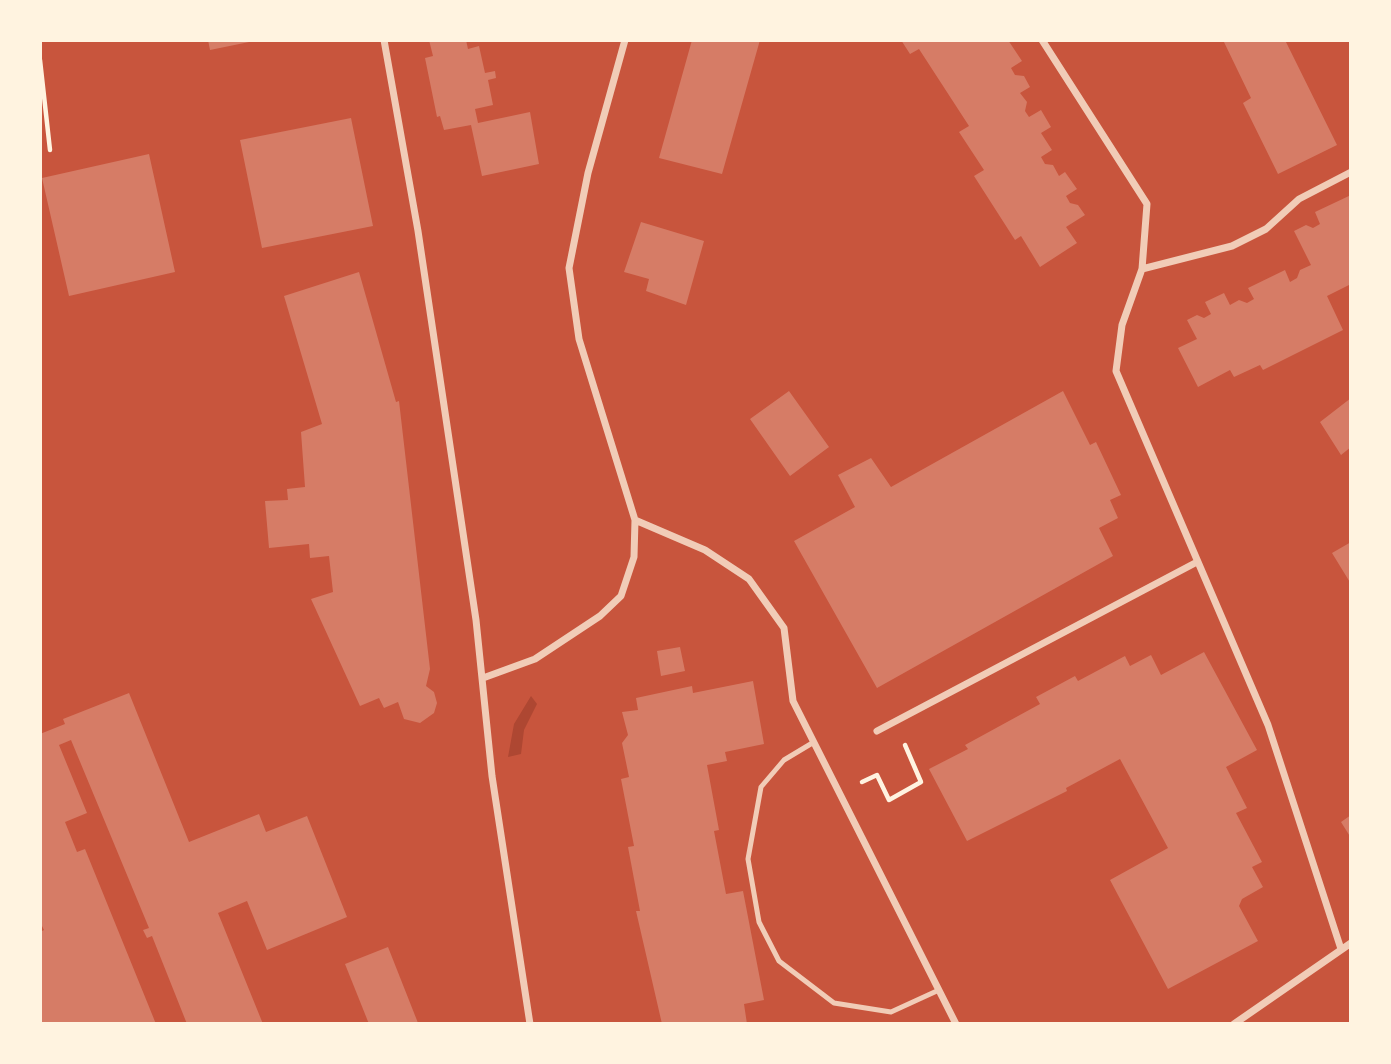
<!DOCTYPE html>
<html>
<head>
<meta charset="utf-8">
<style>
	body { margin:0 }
	#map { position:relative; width:1391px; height:1064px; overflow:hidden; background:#c8553d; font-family:"DM Sans",sans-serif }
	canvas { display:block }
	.frame { position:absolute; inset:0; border:42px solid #fff3e0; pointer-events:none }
</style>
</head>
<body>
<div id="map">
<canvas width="1391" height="1064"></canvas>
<div class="frame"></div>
</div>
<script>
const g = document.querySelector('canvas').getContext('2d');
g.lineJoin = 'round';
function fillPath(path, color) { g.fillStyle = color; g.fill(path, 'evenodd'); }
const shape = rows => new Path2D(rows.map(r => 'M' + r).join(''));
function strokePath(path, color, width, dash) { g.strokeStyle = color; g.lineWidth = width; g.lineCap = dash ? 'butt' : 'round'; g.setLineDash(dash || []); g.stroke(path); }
fillPath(shape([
	[531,696,537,704,524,730,521,754,508,757,514,724]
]), '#ae4732');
fillPath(shape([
	[208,40,253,40,254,41,210,50],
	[429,40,466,40,468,49,479,46,485,73,495,71,496,78,488,80,493,105,475,109,478,123,530,112,539,164,482,176,471,125,444,130,440,116,437,117,425,58,433,56],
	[692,40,760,40,722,174,659,158],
	[901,40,1008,40,1022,61,1011,68,1015,75,1024,76,1030,87,1020,93,1027,102,1025,111,1029,117,1041,110,1051,127,1041,133,1052,150,1041,157,1045,164,1053,165,1059,176,1065,172,1077,189,1066,196,1070,203,1078,205,1085,215,1066,227,1077,243,1040,267,1021,236,1015,240,974,176,984,170,959,132,969,126,919,49,910,54],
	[1223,40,1285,40,1337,145,1278,174,1243,103,1251,98],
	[351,118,373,226,262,248,240,140],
	[149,154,175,272,69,296,42,178],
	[1351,195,1351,284,1327,296,1343,330,1263,370,1260,365,1234,377,1230,370,1198,387,1178,348,1197,339,1187,320,1197,315,1204,318,1211,314,1205,302,1224,293,1230,305,1239,300,1247,303,1254,299,1248,288,1285,270,1290,282,1297,278,1300,270,1311,265,1294,231,1306,225,1313,228,1320,224,1315,212],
	[641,222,704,241,686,305,646,291,649,279,624,272],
	[359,272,396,402,399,401,430,669,426,686,434,692,437,703,434,713,420,723,404,719,398,702,384,708,379,698,360,706,311,599,333,592,329,556,310,558,309,544,269,548,265,501,288,500,287,489,305,487,301,432,322,424,284,296],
	[789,391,829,447,790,476,750,419],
	[1063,391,1090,445,1096,442,1121,495,1110,500,1118,518,1099,528,1113,556,877,688,794,541,855,507,838,475,871,458,891,487],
	[1351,398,1351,447,1341,455,1320,422],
	[1351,542,1351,584,1332,553],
	[680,647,685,671,661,676,657,651],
	[1204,652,1257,750,1226,767,1247,808,1236,813,1262,862,1252,867,1263,887,1242,899,1239,906,1258,941,1168,989,1110,880,1168,848,1120,759,1066,788,1067,791,967,841,929,769,968,749,965,745,1040,704,1036,697,1075,676,1078,681,1125,656,1130,666,1151,655,1161,675],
	[753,681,764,744,725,752,727,761,707,765,719,830,714,831,726,894,743,891,764,1000,744,1004,747,1024,662,1024,636,911,640,911,628,847,634,846,621,779,629,777,622,743,628,735,622,712,638,710,636,698,692,686,693,693],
	[129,693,189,842,259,814,266,832,307,816,347,917,267,950,247,901,218,913,263,1024,187,1024,152,936,147,938,143,930,149,928,71,740,59,745,87,813,65,822,77,852,85,849,156,1024,40,1024,40,932,44,930,40,922,40,734,65,724,63,719],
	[1351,815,1351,838,1341,822],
	[388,947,418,1023,416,1024,369,1024,345,964]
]), '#d67c66');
strokePath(shape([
	[40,60,50,150],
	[862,782,877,775,889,800,921,782,905,745]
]), '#fff3e0', 4.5);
strokePath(shape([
	[814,742,784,760,761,787,748,859,759,922,779,961,834,1003,891,1012,939,990]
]), '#f1ccb7', 5);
strokePath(shape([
	[384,40,418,231,476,620,492,776,530,1024],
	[1042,40,1147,204,1142,269,1122,325,1116,371,1268,725,1341,949],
	[1142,269,1232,246,1266,229,1299,199,1351,172],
	[635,520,705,550,749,579,784,628,793,701,956,1024],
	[483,678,535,659,600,616,621,596,634,557,635,520,579,339,569,268,588,173,625,40],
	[877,731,1197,562],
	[1234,1024,1351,943]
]), '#f1ccb7', 7);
</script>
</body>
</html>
